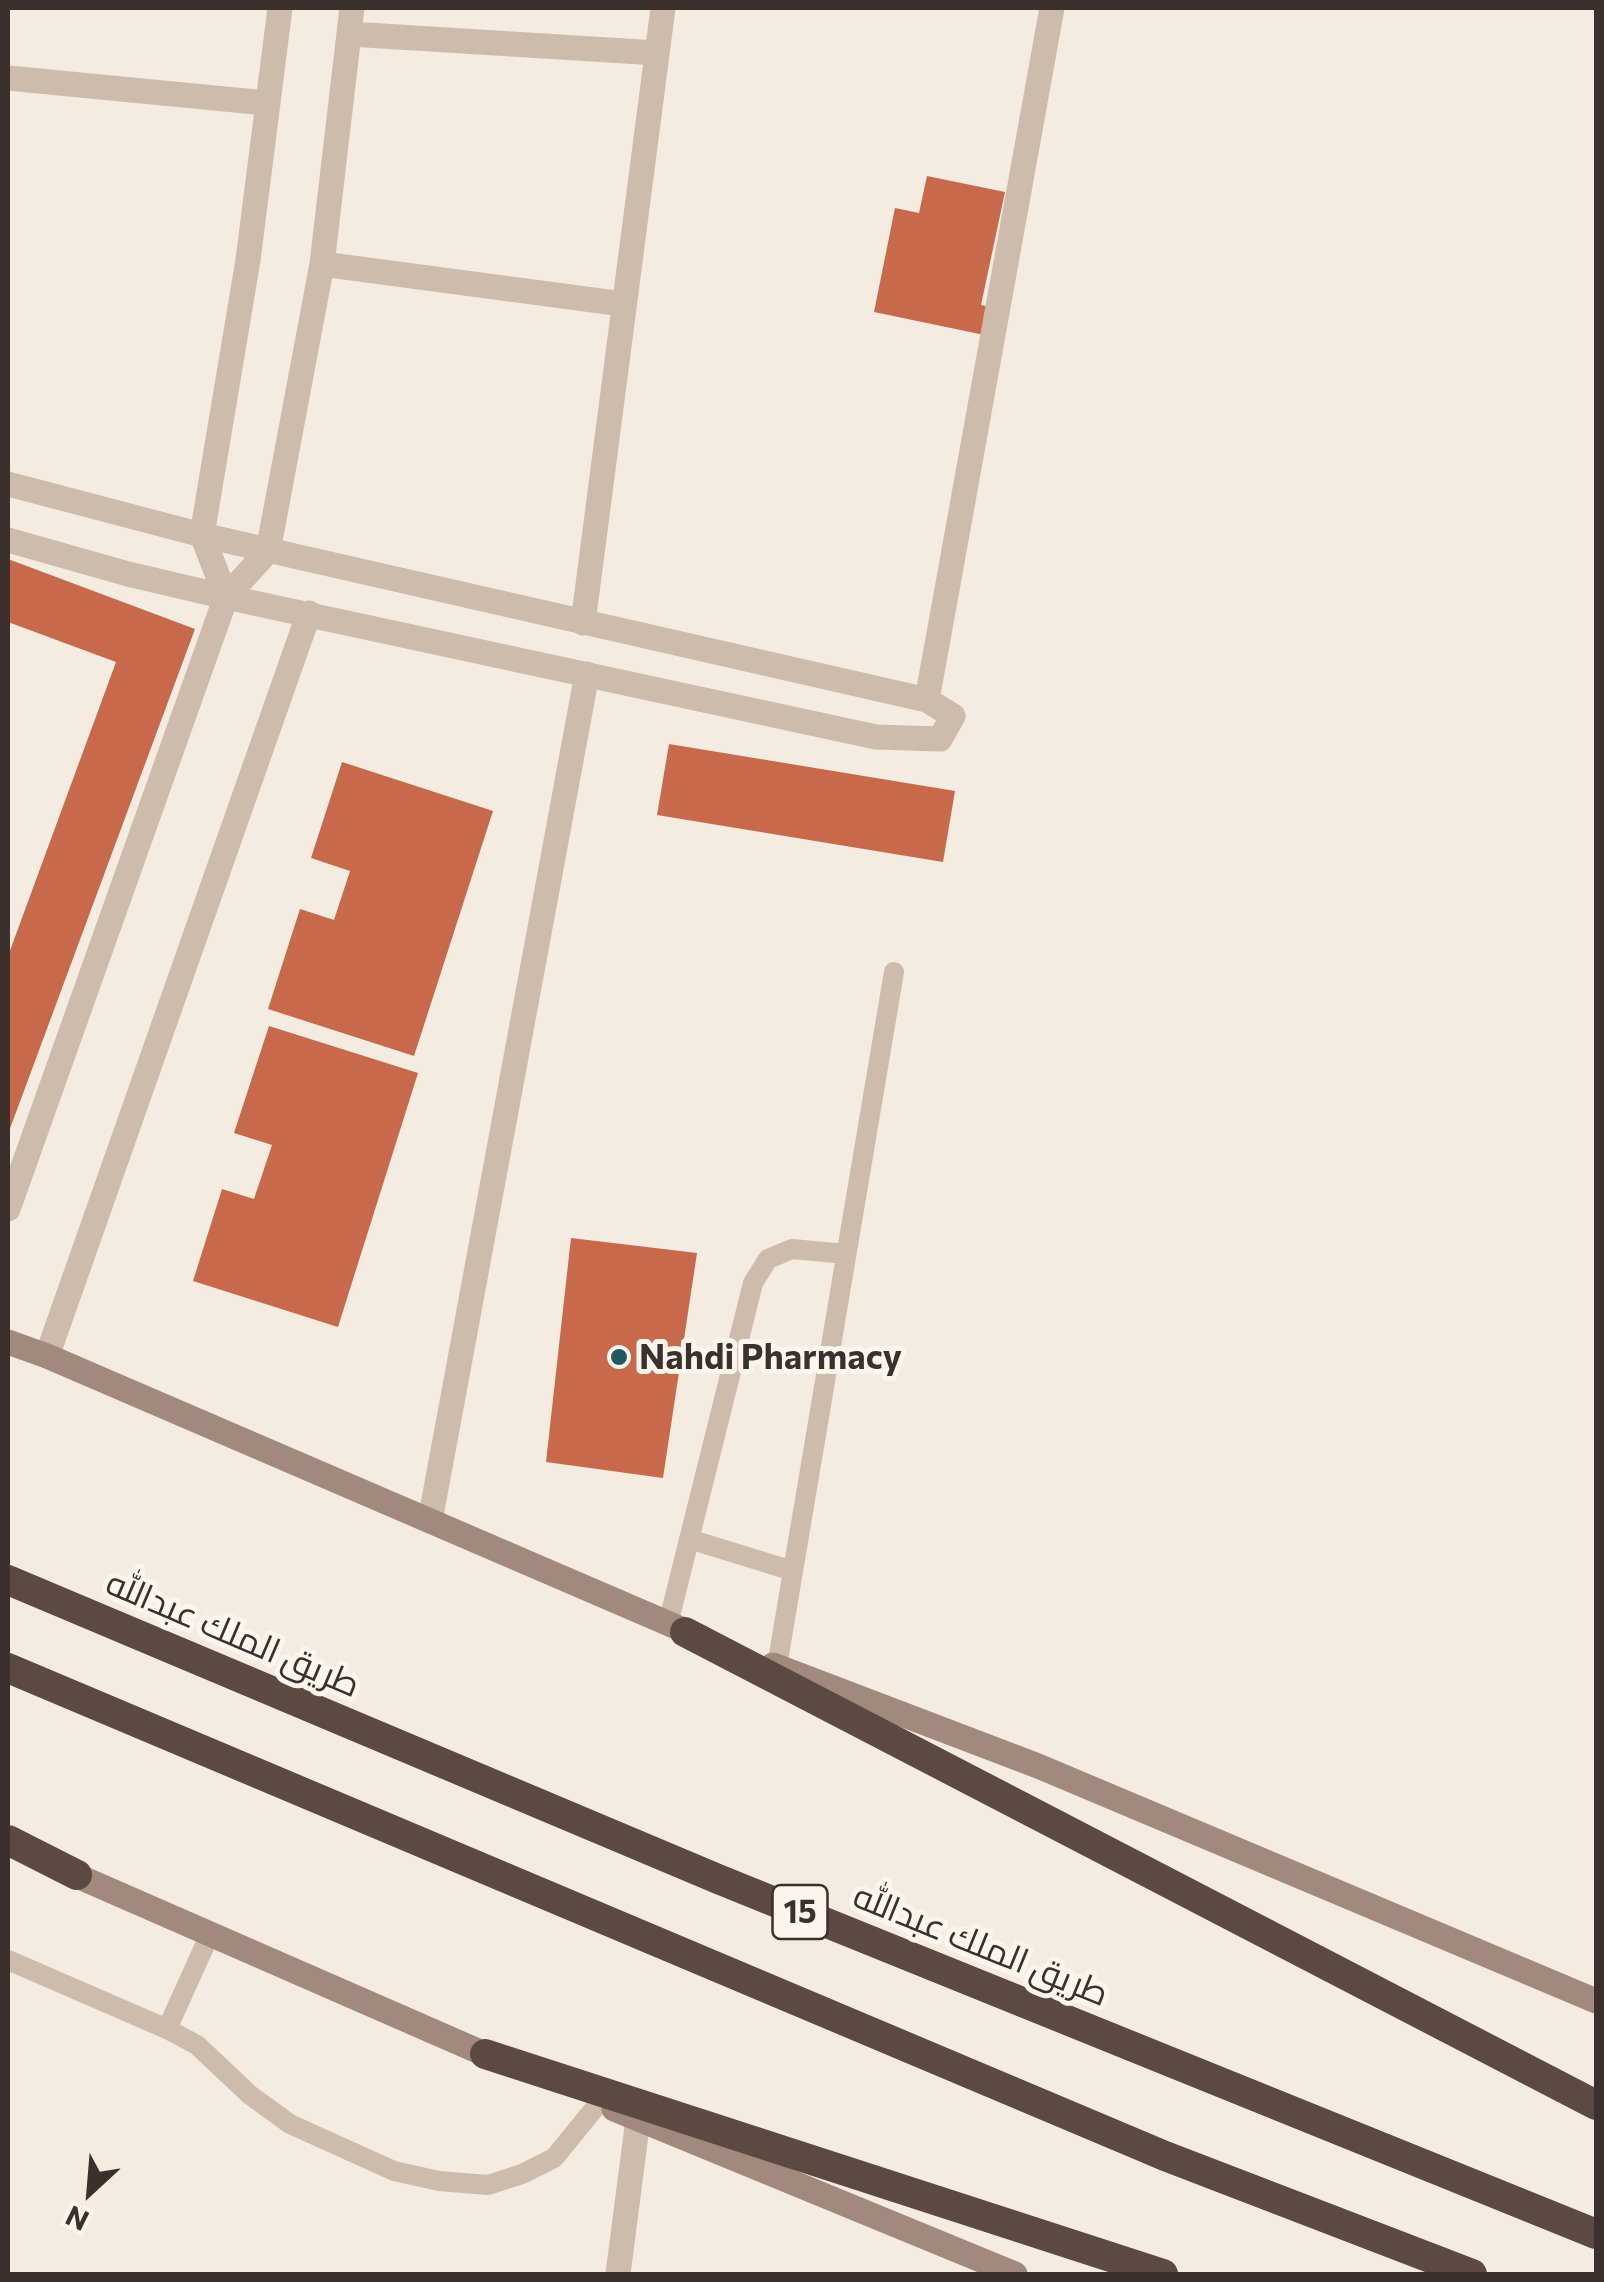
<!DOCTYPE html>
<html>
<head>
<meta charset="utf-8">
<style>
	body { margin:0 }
	#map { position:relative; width:1604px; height:2282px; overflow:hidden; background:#f4ebe1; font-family:Commissioner,sans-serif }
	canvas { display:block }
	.frame { position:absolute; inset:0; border:10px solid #3b302b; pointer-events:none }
	.north { position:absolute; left:40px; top:2142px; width:100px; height:100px; -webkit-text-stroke:8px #fbf5ee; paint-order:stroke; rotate:206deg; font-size:28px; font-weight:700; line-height:40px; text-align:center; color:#3b302b }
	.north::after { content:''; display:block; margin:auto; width:35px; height:45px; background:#3b302b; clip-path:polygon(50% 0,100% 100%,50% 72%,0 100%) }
</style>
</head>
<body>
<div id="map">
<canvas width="1604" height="2282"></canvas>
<div class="frame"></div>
<div class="north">N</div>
</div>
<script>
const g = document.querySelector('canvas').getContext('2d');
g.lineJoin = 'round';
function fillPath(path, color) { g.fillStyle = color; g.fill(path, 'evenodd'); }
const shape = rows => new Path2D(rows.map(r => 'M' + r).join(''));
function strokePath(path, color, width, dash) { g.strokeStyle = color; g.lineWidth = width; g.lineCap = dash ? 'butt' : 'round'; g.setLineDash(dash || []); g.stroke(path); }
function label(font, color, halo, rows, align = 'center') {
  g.font = font + ' Commissioner,Cairo,sans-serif'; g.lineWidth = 10; g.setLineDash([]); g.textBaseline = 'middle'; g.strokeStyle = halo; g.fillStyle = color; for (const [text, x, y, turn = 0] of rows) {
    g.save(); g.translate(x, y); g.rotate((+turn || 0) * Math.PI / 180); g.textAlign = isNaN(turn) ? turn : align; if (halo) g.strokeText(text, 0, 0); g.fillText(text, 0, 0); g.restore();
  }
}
fillPath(shape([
	[927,176,1005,192,981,305,1000,309,994,337,874,312,895,208,919,213],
	[8,559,195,629,8,1134,8,956,116,662,8,622],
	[669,744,955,791,943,862,657,815],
	[342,762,493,811,414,1056,268,1009,300,909,334,920,350,871,311,858],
	[269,1026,418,1073,338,1327,193,1281,222,1189,254,1199,272,1145,234,1133],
	[571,1238,697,1253,663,1478,546,1462]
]), '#c8694b');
strokePath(shape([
	[689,1539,793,1571],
	[668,1624,753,1283,768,1259,792,1249,846,1254],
	[777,1666,894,972],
	[210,1934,167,2029,197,2045,250,2095,290,2124,394,2171,439,2181,488,2185,522,2174,554,2158,599,2103],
	[8,1960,167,2029]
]), '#cdbbac', 20);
strokePath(shape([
	[350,34,657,53],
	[8,78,266,103],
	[322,264,623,304],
	[8,484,202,535,927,700,953,716,940,739,876,737,226,597,128,574,8,540],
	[226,597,202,535,248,260,280,8],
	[583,623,663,8],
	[927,700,1052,8],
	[8,1209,226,597,268,551,322,264,352,8],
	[47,1356,309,613],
	[430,1521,587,674],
	[618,2274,638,2119]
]), '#cdbbac', 25);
strokePath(shape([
	[8,1342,47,1356,702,1638],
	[773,1665,1038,1766,1596,2001],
	[59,1868,503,2062],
	[614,2109,1015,2274]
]), '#a18a7d', 25);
strokePath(shape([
	[8,1580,718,1879,1596,2234],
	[685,1632,1596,2105],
	[8,1668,1165,2156,1472,2274],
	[8,1840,77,1875],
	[485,2054,1163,2274]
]), '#5c4a42', 30);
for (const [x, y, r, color] of [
	[619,1357,10,"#1f5a5e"]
]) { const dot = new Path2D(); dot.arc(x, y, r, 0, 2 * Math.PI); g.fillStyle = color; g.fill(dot); strokePath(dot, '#fbf5ee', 4); }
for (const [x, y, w] of [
	[800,1912,55]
]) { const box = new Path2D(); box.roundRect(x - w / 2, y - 27, w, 54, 8); g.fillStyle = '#fbf5ee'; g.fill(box); strokePath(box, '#3b302b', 2.5); }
label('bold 32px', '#3b302b', null, [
	["15",800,1912]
]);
label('bold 35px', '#3b302b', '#fbf5ee', [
	["Nahdi Pharmacy",639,1357]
], 'left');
label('35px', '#3b302b', '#fbf5ee', [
	["طريق الملك عبدالله",233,1634,23],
	["طريق الملك عبدالله",981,1945,22]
]);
</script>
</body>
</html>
